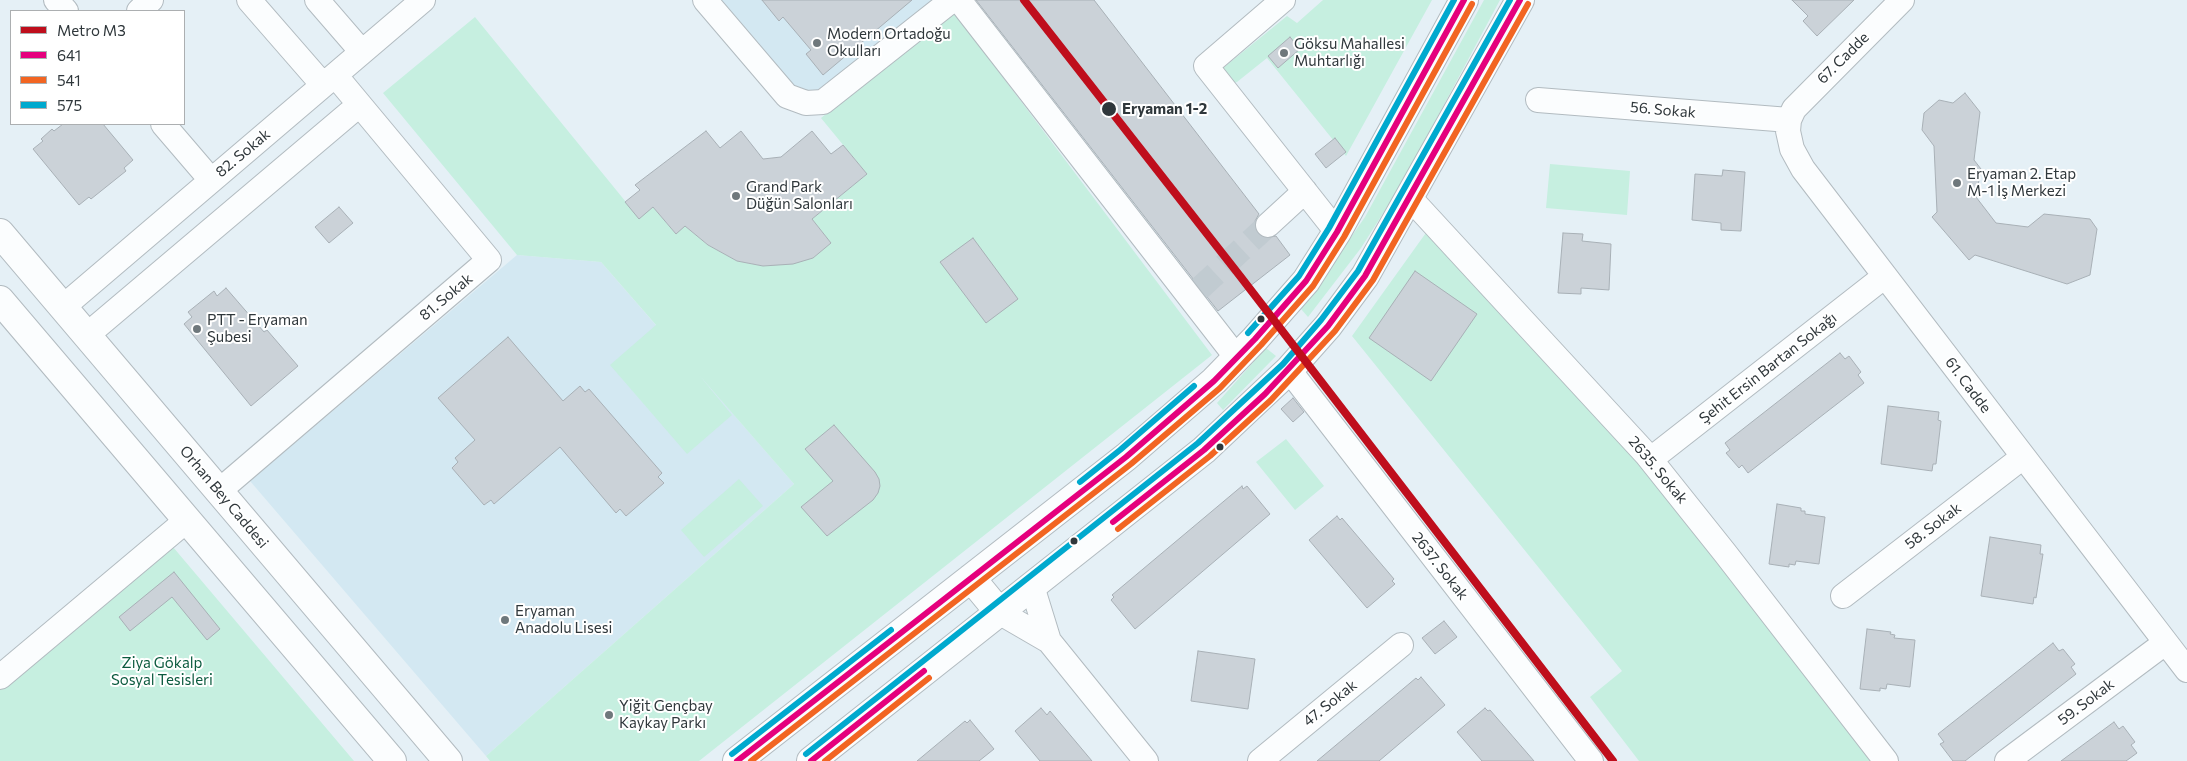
<!DOCTYPE html>
<html>
<head>
<meta charset="utf-8">
<style>
	body { margin:0 }
	#map { position:relative; width:2187px; height:761px; overflow:hidden; background:#e5f0f6; font-family:Commissioner,sans-serif }
	canvas { display:block }
	.legend { position:absolute; left:10px; top:10px; width:175px; height:115px; box-sizing:border-box; background:#fff; border:1px solid #acafb1; margin:0; padding:6px 9px; list-style:none; font-size:15px; color:#2f373b }
	.legend li { display:flex; align-items:center; gap:10px; height:25px }
	.legend b { width:25px; border:1px solid #acafb1 }
</style>
</head>
<body>
<div id="map">
<canvas width="2187" height="761"></canvas>
<ul class="legend">
<li><b style="height:6px;background:#bf0e1c"></b>Metro M3</li>
<li><b style="height:6px;background:#e5007d"></b>641</li>
<li><b style="height:6px;background:#f26522"></b>541</li>
<li><b style="height:6px;background:#00a9ce"></b>575</li>
</ul>
</div>
<script>
const g = document.querySelector('canvas').getContext('2d');
g.lineJoin = 'round';
function fillPath(path, color) { g.fillStyle = color; g.fill(path, 'evenodd'); }
const shape = rows => new Path2D(rows.map(r => 'M' + r).join(''));
function strokePath(path, color, width, dash) { g.strokeStyle = color; g.lineWidth = width; g.lineCap = dash ? 'butt' : 'round'; g.setLineDash(dash || []); g.stroke(path); }
function label(font, color, halo, rows, align = 'center') {
  g.font = font + ' Commissioner,sans-serif'; g.lineWidth = 4; g.setLineDash([]); g.textBaseline = 'middle'; g.strokeStyle = halo; g.fillStyle = color; for (const [text, x, y, turn = 0] of rows) {
    g.save(); g.translate(x, y); g.rotate((+turn || 0) * Math.PI / 180); g.textAlign = isNaN(turn) ? turn : align; if (halo) g.strokeText(text, 0, 0); g.fillText(text, 0, 0); g.restore();
  }
}
fillPath(shape([
	[718,0,933,0,821,91,812,93,792,86],
	[517,255,601,262,794,484,486,756,250,481]
]), '#d3e8f2');
fillPath(shape([
	[1323,0,1432,0,1346,156,1267,58,1237,82,1231,84,1223,68,1287,16,1297,23],
	[1484,0,1500,0,1401,185,1361,248,1308,317,1301,309,1365,217],
	[953,11,1212,355,699,761,490,761,486,756,794,484,699,375,732,415,687,454,610,365,656,325,601,262,517,255,383,93,475,17,639,218,653,207,675,233,685,226,708,245,737,261,763,266,813,258,831,243,812,219,867,174,821,118],
	[1550,164,1630,171,1627,215,1546,208],
	[1428,230,1635,456,1875,761,1639,761,1590,697,1622,671,1352,336],
	[1266,348,1276,356,1223,410,1217,403],
	[1286,439,1324,486,1295,510,1256,462],
	[739,479,763,506,704,557,681,530],
	[173,547,354,761,0,761,0,689]
]), '#c6efe0');
const building = shape([
	[762,0,912,0,823,75,806,54,811,50,783,17,779,21,762,0],
	[976,0,1094,0,1259,214,1255,221,1255,228,1258,234,1264,238,1276,236,1290,255,1218,311,976,0],
	[1792,0,1854,0,1817,36,1803,21,1808,16,1792,0],
	[1290,37,1300,49,1278,68,1268,56,1290,37],
	[1965,93,1980,112,1974,160,1981,169,1976,197,1996,223,2028,227,2044,214,2090,219,2097,229,2090,275,2067,284,1975,255,1969,260,1932,217,1937,212,1934,146,1922,130,1924,113,1939,100,1953,103,1965,93],
	[63,124,103,124,133,160,124,168,126,171,91,199,89,197,79,205,33,149,43,141,41,139,52,129,54,131,63,124],
	[706,131,720,148,741,131,763,159,781,157,812,131,831,154,843,145,867,174,812,219,831,243,813,258,793,264,763,266,737,261,708,245,685,226,676,234,653,207,639,219,625,202,640,190,635,185,706,131],
	[1335,138,1346,152,1326,168,1315,154,1335,138],
	[1723,170,1745,172,1741,231,1721,230,1721,223,1692,220,1695,174,1722,176,1723,170],
	[339,207,353,223,329,243,315,227,339,207],
	[1563,233,1583,234,1582,241,1611,244,1609,290,1581,288,1581,294,1558,293,1563,233],
	[973,238,1018,299,986,323,940,262,973,238],
	[1415,271,1477,314,1431,381,1369,338,1415,271],
	[226,288,264,332,267,330,298,366,251,406,184,324,192,317,188,312,214,291,217,296,226,288],
	[508,337,563,401,580,386,585,392,589,389,662,473,658,477,664,483,626,516,620,509,616,513,560,447,494,504,491,500,484,505,452,468,458,462,455,458,475,440,438,398,508,337],
	[1840,353,1845,359,1849,356,1861,372,1858,375,1864,383,1748,473,1742,465,1739,468,1726,453,1730,450,1725,443,1840,353],
	[1293,398,1304,412,1293,422,1281,409,1293,398],
	[1888,406,1939,412,1938,420,1941,421,1936,464,1933,464,1932,471,1881,464,1888,406],
	[834,425,875,472,879,479,880,486,878,493,873,500,827,536,801,507,833,481,805,449,834,425],
	[1242,486,1243,489,1247,486,1270,514,1135,629,1111,600,1114,597,1112,595,1242,486],
	[1777,504,1801,508,1801,511,1805,511,1805,514,1825,517,1819,564,1796,561,1795,565,1789,564,1789,567,1769,564,1777,504],
	[1337,516,1340,520,1342,518,1394,579,1392,581,1395,584,1367,608,1309,540,1337,516],
	[1990,537,2041,545,2040,554,2043,554,2036,598,2034,597,2033,604,1981,596,1990,537],
	[174,572,220,629,207,640,172,597,130,631,119,617,174,572],
	[1444,621,1457,637,1435,654,1422,638,1444,621],
	[1867,629,1891,632,1890,634,1895,635,1894,638,1915,640,1910,687,1887,684,1886,689,1880,688,1880,691,1860,689,1867,629],
	[2053,643,2059,651,2063,649,2075,664,2071,667,2076,674,1965,761,1953,761,1940,744,1944,742,1938,734,2053,643],
	[1198,651,1255,659,1248,709,1191,701,1198,651],
	[1421,677,1445,705,1379,761,1317,761,1416,678,1418,680,1421,677],
	[1041,708,1047,715,1050,711,1092,761,1040,761,1015,731,1041,708],
	[1485,708,1488,711,1490,710,1534,761,1482,761,1457,732,1485,708],
	[970,720,994,749,979,761,917,761,965,721,967,723,970,720],
	[2114,722,2119,729,2123,726,2135,742,2131,745,2137,753,2126,761,2061,761,2114,722]
]);
fillPath(building, '#cbd2d8');
strokePath(building, '#a8b0b6', 1);
strokePath(shape([
	[1198,290,1268,225]
]), '#c1cbd1', 24, [24, 12]);
const minor = shape([
	[56,0,66,11],
	[249,0,323,85],
	[317,0,362,52],
	[705,0,787,96,806,103,823,102,952,0],
	[959,0,1237,358],
	[1283,0,1206,66,1337,232],
	[1902,0,1794,109,1789,120,1788,131,1792,149,1803,169,2187,670],
	[139,11,151,0],
	[1538,100,1789,120],
	[163,124,211,180],
	[1409,197,1646,454,1725,553,1886,761],
	[1268,225,1305,191],
	[63,307,423,0],
	[87,335,359,105],
	[1289,370,1591,761],
	[1651,459,1885,276],
	[219,491,489,260,335,75],
	[1843,596,2023,457],
	[999,612,1049,641,1032,586],
	[1049,641,1146,761],
	[0,677,187,520],
	[1260,761,1401,645],
	[2007,761,2165,643]
]);
const major = shape([
	[0,233,448,761],
	[0,300,392,761],
	[971,578,999,612],
	[737,761,1126,457,1214,381,1255,339,1306,281,1337,232,1464,0],
	[811,761,1204,450,1289,370,1328,326,1365,276,1520,0]
]);
strokePath(minor, '#b2bbc0', 26);
strokePath(major, '#b2bbc0', 30);
strokePath(minor, '#fbfdfe', 24);
strokePath(major, '#fbfdfe', 28);
strokePath(shape([
	[1113,522,1204,450,1265,394,1328,326,1365,276,1520,0],
	[737,761,1126,457,1214,381,1255,339,1306,281,1337,232,1464,0],
	[811,761,924,671]
]), '#e5007d', 6);
strokePath(shape([
	[1118,529,1210,456,1271,400,1335,331,1373,280,1528,4],
	[751,761,1131,464,1220,388,1261,345,1313,286,1344,237,1472,4],
	[825,761,929,678]
]), '#f26522', 6);
strokePath(shape([
	[1248,333,1299,276,1329,228,1454,0],
	[1080,482,1120,450,1194,386],
	[732,754,891,630],
	[806,754,1198,443,1283,364,1321,320,1358,271,1510,0]
]), '#00a9ce', 6);
strokePath(shape([
	[1024,0,1240,276,1613,761]
]), '#bf0e1c', 8);
for (const [x, y, r, color] of [
	[817,43,5,"#6f787c"],
	[1284,53,5,"#6f787c"],
	[1109,109,8,"#2f373b"],
	[1957,183,5,"#6f787c"],
	[736,196,5,"#6f787c"],
	[1261,319,4.5,"#2f373b"],
	[197,329,5,"#6f787c"],
	[1220,447,4.5,"#2f373b"],
	[1074,541,4.5,"#2f373b"],
	[505,620,5,"#6f787c"],
	[609,715,5,"#6f787c"]
]) { const dot = new Path2D(); dot.arc(x, y, r, 0, 2 * Math.PI); g.fillStyle = color; g.fill(dot); strokePath(dot, '#fff', 2); }
label('15px', '#2f373b', '#fff', [
	["Modern Ortadoğu",827,34],
	["Okulları",827,51],
	["Göksu Mahallesi",1294,44],
	["Muhtarlığı",1294,61],
	["Eryaman 2. Etap",1967,174],
	["M-1 İş Merkezi",1967,191],
	["Grand Park",746,187],
	["Düğün Salonları",746,204],
	["PTT - Eryaman",207,320],
	["Şubesi",207,337],
	["Eryaman",515,611],
	["Anadolu Lisesi",515,628],
	["Yiğit Gençbay",619,706],
	["Kaykay Parkı",619,723]
], 'left');
label('15px', '#2f373b', '#fff', [
	["67. Cadde",1843,58,-45],
	["56. Sokak",1663,110,5],
	["82. Sokak",243,153,-40],
	["81. Sokak",446,297,-40],
	["Şehit Ersin Bartan Sokağı",1768,368,-38],
	["61. Cadde",1968,385,53],
	["2635. Sokak",1658,470,50],
	["Orhan Bey Caddesi",224,497,50],
	["58. Sokak",1933,526,-37],
	["2637. Sokak",1440,566,52],
	["59. Sokak",2086,702,-37],
	["47. Sokak",1330,703,-39]
]);
label('bold 15px', '#2f373b', '#fff', [
	["Eryaman 1-2",1122,109]
], 'left');
label('15px', '#0c5b3f', '#fff', [
	["Ziya Gökalp",162,663],
	["Sosyal Tesisleri",162,680]
]);
</script>
</body>
</html>
